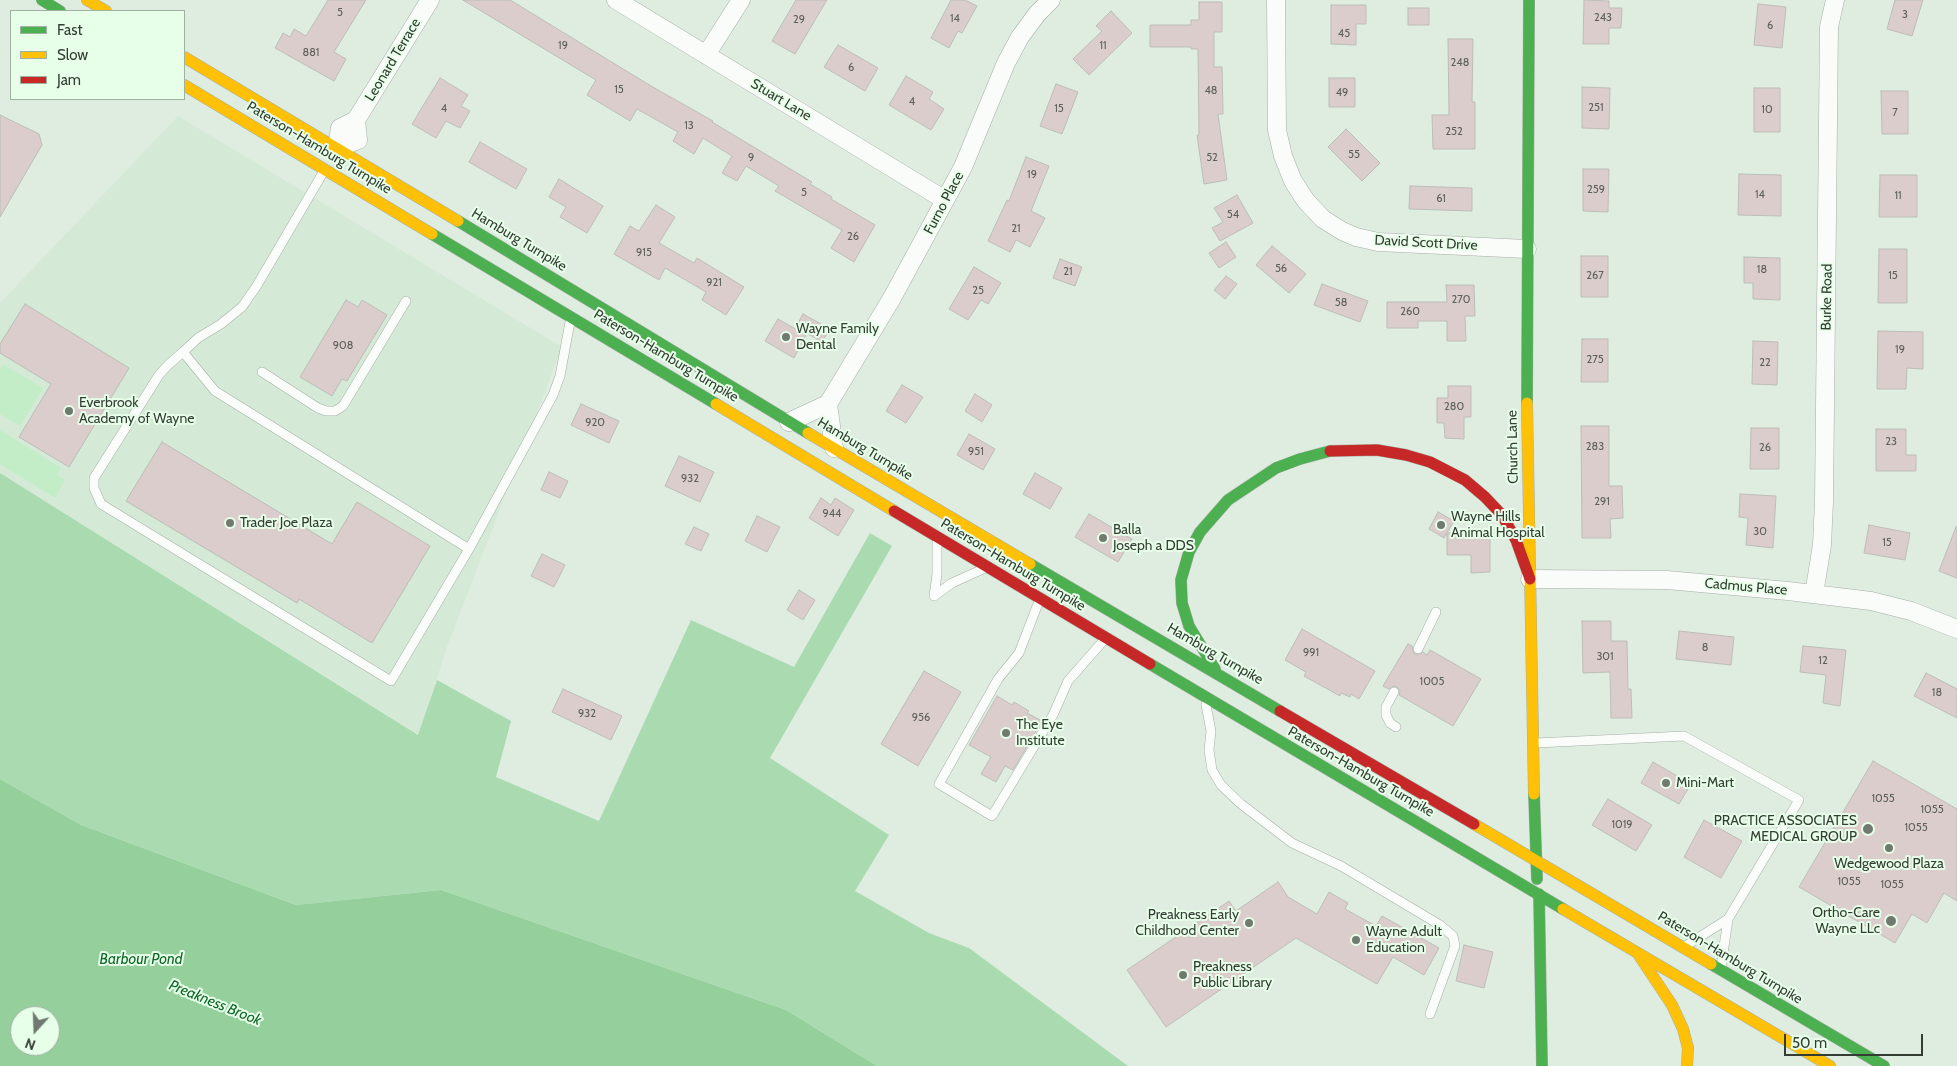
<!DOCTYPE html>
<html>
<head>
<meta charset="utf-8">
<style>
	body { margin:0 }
	#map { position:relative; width:1957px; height:1066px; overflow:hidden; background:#dfece0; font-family:Cabin,sans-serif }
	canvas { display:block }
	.legend { position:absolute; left:10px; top:10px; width:175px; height:90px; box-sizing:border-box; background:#e7ffe9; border:1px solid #9fb1a1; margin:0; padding:6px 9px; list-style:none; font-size:15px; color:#343d34 }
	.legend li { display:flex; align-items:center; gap:10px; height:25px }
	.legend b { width:25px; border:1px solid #9fb1a1 }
	.north { position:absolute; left:10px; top:1006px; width:50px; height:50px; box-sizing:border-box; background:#e7ffe9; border:1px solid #9fb1a1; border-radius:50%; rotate:200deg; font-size:14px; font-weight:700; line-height:20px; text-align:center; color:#343d34 }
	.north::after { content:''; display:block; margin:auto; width:18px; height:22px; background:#707a70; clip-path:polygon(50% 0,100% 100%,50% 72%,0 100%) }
	.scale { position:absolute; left:1784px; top:1034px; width:139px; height:22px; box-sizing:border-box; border:2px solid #343d34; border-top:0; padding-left:6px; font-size:15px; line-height:18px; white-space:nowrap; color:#343d34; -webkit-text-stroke:4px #e7ffe9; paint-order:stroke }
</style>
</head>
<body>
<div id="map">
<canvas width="1957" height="1066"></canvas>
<ul class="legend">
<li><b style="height:6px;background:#4caf50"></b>Fast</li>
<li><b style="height:6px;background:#ffc107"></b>Slow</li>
<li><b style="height:6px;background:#c62828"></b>Jam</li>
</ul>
<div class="north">N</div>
<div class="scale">50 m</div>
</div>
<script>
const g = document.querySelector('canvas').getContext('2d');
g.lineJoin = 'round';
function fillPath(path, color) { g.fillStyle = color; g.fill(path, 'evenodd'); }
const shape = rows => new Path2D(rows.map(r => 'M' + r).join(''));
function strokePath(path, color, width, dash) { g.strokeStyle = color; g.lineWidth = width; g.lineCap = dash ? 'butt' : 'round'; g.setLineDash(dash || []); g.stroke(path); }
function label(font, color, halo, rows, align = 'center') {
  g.font = font + ' Cabin,sans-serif'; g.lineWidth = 4; g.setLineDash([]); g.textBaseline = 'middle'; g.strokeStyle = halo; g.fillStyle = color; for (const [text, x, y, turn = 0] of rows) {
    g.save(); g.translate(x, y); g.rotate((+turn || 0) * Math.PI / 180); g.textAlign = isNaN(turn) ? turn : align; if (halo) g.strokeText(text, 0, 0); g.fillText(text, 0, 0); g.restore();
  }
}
fillPath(shape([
	[178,116,562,347,447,647,419,735,0,473,0,303]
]), '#d5ead6');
fillPath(shape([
	[3,364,43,388,20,426,0,414,0,369],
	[0,430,61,468,57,475,65,480,55,498,0,464]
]), '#c2edc7');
fillPath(shape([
	[0,473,418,735,437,680,511,721,496,777,599,821,691,620,794,667,870,533,892,546,770,758,889,835,855,891,929,933,969,948,1128,1066,877,1066,786,1010,441,890,296,905,81,825,0,779]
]), '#aadbb0');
fillPath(shape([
	[0,779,81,825,296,905,441,890,786,1010,877,1066,0,1066],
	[20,1016,50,1016,50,1046,20,1046]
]), '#94cf9c');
const building = shape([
	[328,0,366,0,334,52,346,59,334,81,275,48,283,33,290,37,294,29,306,36,328,0],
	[463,0,510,0,651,86,713,121,712,122,812,182,810,184,832,197,831,199,875,225,854,262,831,248,842,230,775,191,779,186,746,166,737,181,722,173,732,156,703,138,694,154,673,141,678,132,637,109,630,121,587,95,596,80,463,0],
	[796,0,827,0,795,54,772,41,796,0],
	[951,0,965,0,977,6,962,33,958,31,949,48,931,38,951,0],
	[1584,0,1609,1,1609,8,1622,8,1621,28,1609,28,1609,44,1583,44,1584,0],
	[1895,0,1923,0,1912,36,1887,29,1895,0],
	[1199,2,1222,2,1222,32,1214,32,1214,67,1222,67,1223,114,1218,114,1227,180,1204,184,1197,135,1199,135,1198,49,1191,49,1191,47,1150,47,1150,25,1191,25,1191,20,1199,20,1199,2],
	[1758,4,1786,7,1782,48,1754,45,1758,4],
	[1331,5,1366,5,1366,24,1356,24,1356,45,1331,44,1331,5],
	[1408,8,1429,8,1429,25,1408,25,1408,8],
	[1111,11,1132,33,1089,75,1073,59,1102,31,1096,26,1111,11],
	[1448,39,1473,39,1472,102,1475,102,1475,149,1433,149,1432,115,1449,115,1448,39],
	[838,45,878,68,865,91,824,67,838,45],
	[906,76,933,92,929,99,944,109,931,130,889,105,906,76],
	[440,78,468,95,461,106,470,111,460,128,446,121,436,138,412,124,440,78],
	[1329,78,1355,78,1355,107,1329,107,1329,78],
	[1056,84,1078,92,1062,134,1040,126,1056,84],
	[1582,87,1610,88,1609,129,1582,128,1582,87],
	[1754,88,1780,88,1780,132,1754,132,1754,88],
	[1881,91,1908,91,1908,134,1882,134,1881,91],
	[0,115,39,134,42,145,0,217,0,115],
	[1346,129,1380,163,1362,181,1328,147,1346,129],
	[480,142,527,169,516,189,469,162,480,142],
	[1026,157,1049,166,1031,211,1045,218,1030,247,1016,240,1010,252,988,241,1007,200,1009,201,1026,157],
	[1583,169,1609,169,1608,212,1583,211,1583,169],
	[1739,174,1781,175,1781,216,1738,215,1739,174],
	[1880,175,1917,175,1917,217,1879,217,1880,175],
	[559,179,603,206,587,233,560,217,566,207,549,197,559,179],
	[1410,186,1472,188,1472,211,1409,209,1410,186],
	[1237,195,1253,223,1220,241,1212,228,1223,222,1214,208,1237,195],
	[656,205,675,217,659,243,694,263,697,258,744,287,726,315,702,300,706,292,665,268,659,280,614,254,630,226,639,231,656,205],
	[1226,242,1236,257,1219,268,1209,253,1226,242],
	[1272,246,1306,274,1289,293,1256,265,1272,246],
	[1879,249,1907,249,1907,303,1878,303,1879,249],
	[1581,256,1608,256,1608,297,1581,297,1581,256],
	[1744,257,1780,258,1780,300,1753,299,1753,283,1744,283,1744,257],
	[1060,259,1082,267,1075,286,1053,278,1060,259],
	[974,267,1001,283,988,304,981,300,968,320,949,309,974,267],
	[1226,276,1237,284,1225,299,1214,290,1226,276],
	[1322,284,1368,301,1360,322,1314,305,1322,284],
	[1446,285,1474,285,1475,316,1465,316,1466,341,1447,341,1447,321,1418,321,1418,328,1387,328,1387,302,1447,302,1446,285],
	[346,300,358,307,362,300,387,315,347,381,342,379,332,396,300,377,346,300],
	[25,304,129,368,69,467,19,437,51,384,0,353,0,344,25,304],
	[803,314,830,329,822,342,796,327,803,314],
	[778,319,806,335,794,358,765,341,778,319],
	[1878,331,1923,332,1923,369,1907,368,1906,389,1877,389,1878,331],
	[1582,339,1608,339,1608,382,1581,382,1582,339],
	[1753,341,1778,342,1777,385,1752,384,1753,341],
	[902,385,923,397,906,423,886,411,902,385],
	[1448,386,1471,386,1471,417,1464,417,1464,439,1445,438,1444,423,1437,423,1437,398,1448,398,1448,386],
	[975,394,992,405,982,422,965,411,975,394],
	[581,404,619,421,609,443,571,425,581,404],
	[1581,426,1609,426,1609,486,1622,486,1623,518,1610,519,1611,538,1582,538,1581,426],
	[1751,428,1779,428,1779,469,1750,469,1751,428],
	[1876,429,1906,429,1906,455,1916,455,1916,471,1876,471,1876,429],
	[969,434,995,449,983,470,957,455,969,434],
	[162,442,332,544,357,502,430,546,372,643,299,599,297,603,126,501,162,442],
	[679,456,714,472,700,502,665,486,679,456],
	[549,472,568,481,560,498,541,490,549,472],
	[1035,473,1062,488,1050,509,1023,494,1035,473],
	[1740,494,1776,496,1773,548,1746,545,1748,518,1739,517,1740,494],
	[821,498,831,505,835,498,854,510,838,536,809,518,821,498],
	[1438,512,1454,521,1444,538,1429,529,1438,512],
	[1089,514,1132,539,1118,562,1075,537,1089,514],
	[757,516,780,527,767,552,745,541,757,516],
	[1869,525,1910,533,1905,560,1864,553,1869,525],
	[694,527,709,534,701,551,685,544,694,527],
	[1956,527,1957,527,1957,578,1939,571,1956,527],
	[1490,532,1490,572,1471,573,1471,555,1447,555,1447,533,1490,532],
	[542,554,565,565,554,587,531,576,542,554],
	[799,590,815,600,803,620,787,610,799,590],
	[1582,621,1611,621,1611,641,1627,641,1628,689,1631,689,1632,718,1611,718,1610,672,1583,673,1582,621],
	[1302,629,1375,671,1359,699,1351,694,1350,697,1341,693,1340,696,1304,676,1306,672,1285,660,1302,629],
	[1679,631,1734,637,1731,665,1676,659,1679,631],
	[1408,644,1412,646,1413,652,1416,655,1423,652,1427,655,1430,650,1481,679,1453,726,1399,695,1400,691,1397,687,1393,686,1389,689,1383,686,1408,644],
	[1803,646,1846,650,1840,706,1823,703,1826,675,1800,672,1803,646],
	[924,671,961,692,918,766,881,744,924,671],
	[1926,673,1957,689,1957,718,1914,696,1926,673],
	[563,689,622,716,611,740,552,712,563,689],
	[997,696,1012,705,1014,702,1029,711,1027,713,1042,721,1013,770,1005,766,996,782,981,774,991,757,969,745,997,696],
	[1873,761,1957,809,1957,901,1944,893,1927,923,1912,914,1895,943,1799,887,1873,761],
	[1653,762,1691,784,1679,804,1641,783,1653,762],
	[1608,799,1652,825,1636,851,1592,825,1608,799],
	[1704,820,1742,841,1721,878,1684,857,1704,820],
	[1278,882,1288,897,1317,914,1329,892,1348,903,1345,909,1376,926,1382,916,1439,948,1424,975,1393,957,1377,984,1296,938,1166,1027,1127,970,1229,901,1236,911,1278,882],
	[1464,945,1493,952,1484,988,1456,981,1464,945]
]);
fillPath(building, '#dbcdcc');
strokePath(building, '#bcbdb8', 1);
const lane = shape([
	[183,352,215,391,469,549,391,681,101,504,94,488,94,478,159,375,168,365,183,352,198,338,221,324,242,307,256,287,324,171],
	[262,372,318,408,326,411,335,411,343,406,406,301],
	[937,542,937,574,934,596,952,583,983,569],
	[469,549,553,395,560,376,570,322],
	[1039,601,1019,653,998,679,939,784,992,816,1053,715,1068,681,1104,640],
	[1418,649,1436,612],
	[1394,692,1386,707,1386,715,1390,723,1396,727],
	[1206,705,1211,731,1209,750,1212,770,1221,785,1241,804,1292,843,1341,866,1440,925,1453,936,1455,946,1430,1014],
	[1536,743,1684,736,1799,800,1728,919],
	[1687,945,1728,919,1721,967]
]);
const street = shape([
	[616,0,945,200],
	[1276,0,1277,130,1283,156,1293,181,1306,201,1323,219,1342,231,1356,237,1378,242,1527,249],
	[706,55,741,0],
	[356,120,358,140,337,148,340,128,356,120,430,0],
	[828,404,834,448],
	[789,422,828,404,892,298,963,167,1006,63,1020,37,1037,14,1051,0],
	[1530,579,1667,580,1788,591,1871,601,1911,611,1957,629],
	[1814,594,1822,545,1824,501,1829,27,1835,0]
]);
const fast = shape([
	[42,0,60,11],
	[458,221,808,433],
	[432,234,716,404],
	[1527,403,1529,0],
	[1030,564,1280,711],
	[1150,664,1563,909],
	[1215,669,1189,626,1182,603,1181,580,1189,552,1200,532,1228,500,1276,468,1300,459,1330,451],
	[1534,794,1537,879],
	[1539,894,1542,1066],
	[1711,964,1884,1066]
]);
const slow = shape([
	[87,0,106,11],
	[184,57,458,221],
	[184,85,432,234],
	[1527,403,1534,794],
	[716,404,894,511],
	[808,433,1030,564],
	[1474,824,1711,964],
	[1563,909,1830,1066],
	[1640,957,1672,1005,1683,1029,1688,1048,1687,1066]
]);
const jam = shape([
	[1330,451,1377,450,1406,455,1430,462,1465,480,1485,497,1502,515,1516,540,1530,579],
	[894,511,1150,664],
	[1280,711,1474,824]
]);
strokePath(lane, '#a5afa6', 10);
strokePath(street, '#a5afa6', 19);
strokePath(fast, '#a5afa6', 12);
strokePath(slow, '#a5afa6', 12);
strokePath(jam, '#a5afa6', 12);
strokePath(lane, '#fafcfa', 9);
strokePath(street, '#fafcfa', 18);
strokePath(fast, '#4caf50', 11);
strokePath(slow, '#ffc107', 11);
strokePath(jam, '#c62828', 11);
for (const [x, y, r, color] of [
	[786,337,5,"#707a70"],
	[69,411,5,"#707a70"],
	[230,523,5,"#707a70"],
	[1441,525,5,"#707a70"],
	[1103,538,5,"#707a70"],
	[1006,733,5,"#707a70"],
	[1666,783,5,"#707a70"],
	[1868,829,6,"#707a70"],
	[1889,848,5,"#707a70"],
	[1891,921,6,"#707a70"],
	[1249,923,5,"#707a70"],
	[1356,940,5,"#707a70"],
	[1183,975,5,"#707a70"]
]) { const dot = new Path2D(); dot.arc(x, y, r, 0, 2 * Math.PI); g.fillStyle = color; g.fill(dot); strokePath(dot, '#e7ffe9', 2); }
label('11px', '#5e615a', null, [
	["5",340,13],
	["3",1905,15],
	["243",1603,18],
	["14",955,19],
	["29",799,20],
	["6",1770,26],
	["45",1344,34],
	["19",563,46],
	["11",1103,46],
	["881",311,53],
	["248",1460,63],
	["6",851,68],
	["15",619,90],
	["48",1211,91],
	["49",1342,93],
	["4",912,102],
	["251",1596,108],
	["4",444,109],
	["15",1059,109],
	["10",1767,110],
	["7",1895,113],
	["13",689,126],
	["252",1454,132],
	["55",1354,155],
	["9",751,158],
	["52",1212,158],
	["19",1032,175],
	["259",1596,190],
	["5",804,193],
	["14",1760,195],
	["11",1898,196],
	["61",1441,199],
	["54",1233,215],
	["21",1016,229],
	["26",853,237],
	["915",644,253],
	["56",1281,269],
	["18",1762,270],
	["21",1068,272],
	["267",1595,276],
	["15",1893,276],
	["921",714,283],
	["25",978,291],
	["270",1461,300],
	["58",1341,303],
	["260",1410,312],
	["908",343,346],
	["19",1900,350],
	["275",1595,360],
	["22",1765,363],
	["280",1454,407],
	["920",595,423],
	["23",1891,442],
	["283",1595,447],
	["26",1765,448],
	["951",976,452],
	["932",690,479],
	["291",1602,502],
	["944",832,514],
	["30",1760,532],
	["15",1887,543],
	["8",1705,648],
	["991",1311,653],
	["301",1605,657],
	["12",1823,661],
	["1005",1432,682],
	["18",1937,693],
	["932",587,714],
	["956",921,718],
	["1055",1883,799],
	["1055",1932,810],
	["1019",1622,825],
	["1055",1916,828],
	["1055",1849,882],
	["1055",1892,885]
]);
label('14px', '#343d34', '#e7ffe9', [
	["Leonard Terrace",393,60,-59],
	["Stuart Lane",781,100,31],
	["Paterson-Hamburg Turnpike",319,148,31],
	["Furno Place",944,203,-62],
	["Hamburg Turnpike",519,240,31],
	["David Scott Drive",1426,243,3],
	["Burke Road",1827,297,-89],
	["Paterson-Hamburg Turnpike",666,356,31],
	["Church Lane",1513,447,-91],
	["Hamburg Turnpike",865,449,31],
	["Paterson-Hamburg Turnpike",1013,565,31],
	["Cadmus Place",1746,587,5],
	["Hamburg Turnpike",1215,654,30],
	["Paterson-Hamburg Turnpike",1361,772,30],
	["Paterson-Hamburg Turnpike",1730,958,31]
]);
label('14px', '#343d34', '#e7ffe9', [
	["Wayne Family",796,329],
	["Dental",796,345],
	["Everbrook",79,403],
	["Academy of Wayne",79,419],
	["Wayne Hills",1451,517],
	["Animal Hospital",1451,533],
	["Trader Joe Plaza",240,523],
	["Balla",1113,530],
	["Joseph a DDS",1113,546],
	["The Eye",1016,725],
	["Institute",1016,741],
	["Mini-Mart",1676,783],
	["PRACTICE ASSOCIATES",1857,821,"right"],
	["MEDICAL GROUP",1857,837,"right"],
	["Wedgewood Plaza",1889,864,"center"],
	["Ortho-Care",1880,913,"right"],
	["Wayne LLc",1880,929,"right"],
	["Preakness Early",1239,915,"right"],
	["Childhood Center",1239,931,"right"],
	["Wayne Adult",1366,932],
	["Education",1366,948],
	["Preakness",1193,967],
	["Public Library",1193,983]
], 'left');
label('italic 15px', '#106728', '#e7ffe9', [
	["Barbour Pond",141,960],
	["Preakness Brook",215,1003,22]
]);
</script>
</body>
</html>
